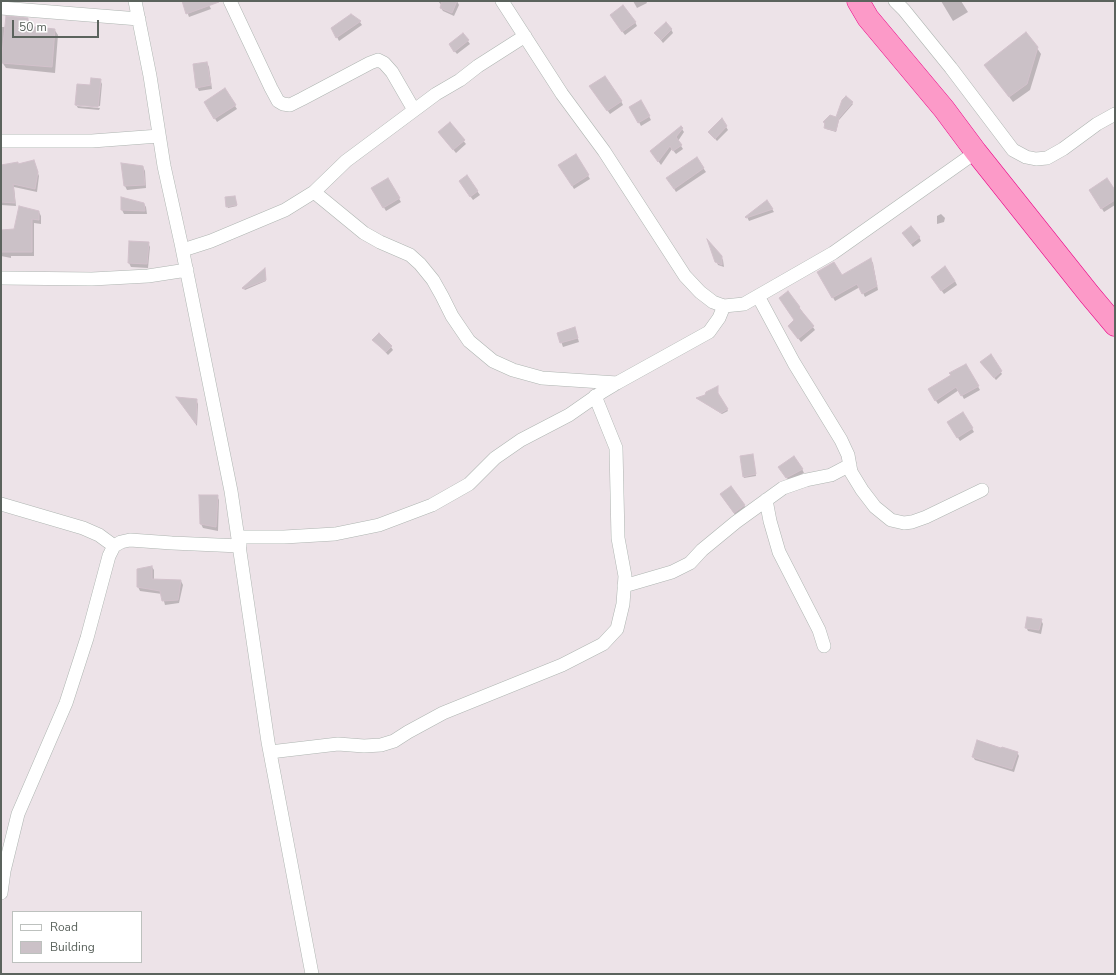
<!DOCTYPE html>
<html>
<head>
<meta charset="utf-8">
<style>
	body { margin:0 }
	#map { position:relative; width:1116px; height:975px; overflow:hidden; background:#ede3e8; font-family:"Nunito Sans",sans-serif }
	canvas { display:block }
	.frame { position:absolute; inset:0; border:2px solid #5b635d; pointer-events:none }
	.legend { position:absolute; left:12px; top:911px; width:130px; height:52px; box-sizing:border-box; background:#fff; border:1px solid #bdc1be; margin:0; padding:5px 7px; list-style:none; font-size:12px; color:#5b635d }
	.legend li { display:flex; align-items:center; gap:8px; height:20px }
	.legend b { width:20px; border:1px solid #bdc1be }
	.scale { position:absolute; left:12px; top:20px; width:87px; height:18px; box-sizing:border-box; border:2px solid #5b635d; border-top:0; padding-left:5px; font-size:12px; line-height:14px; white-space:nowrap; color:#5b635d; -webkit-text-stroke:3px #fff; paint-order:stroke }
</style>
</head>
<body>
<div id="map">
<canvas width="1116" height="975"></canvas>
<div class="frame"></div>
<ul class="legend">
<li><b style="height:5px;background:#fff"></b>Road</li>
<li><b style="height:11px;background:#cbc1c7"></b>Building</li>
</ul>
<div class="scale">50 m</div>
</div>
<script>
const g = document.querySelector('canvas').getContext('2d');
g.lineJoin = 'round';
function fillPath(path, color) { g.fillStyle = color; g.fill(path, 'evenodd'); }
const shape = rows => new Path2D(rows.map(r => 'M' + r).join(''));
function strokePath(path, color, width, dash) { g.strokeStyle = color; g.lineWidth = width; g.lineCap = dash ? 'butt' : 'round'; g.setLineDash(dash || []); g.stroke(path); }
fillPath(shape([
	[183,1,207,1,211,9,189,17],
	[438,1,457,1,459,5,454,16,443,11,441,8,442,6],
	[633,1,646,1,647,3,637,8],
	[941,1,961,1,968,12,953,21],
	[351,15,360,22,362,25,339,41,333,29],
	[28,19,31,25,30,27,54,29,58,35,55,73,6,68,2,62,3,59,1,59,1,27,6,27],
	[613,19,635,22,637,26,625,35],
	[671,29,673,33,663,43,656,34],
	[463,34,470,44,457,54,452,48],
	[1037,48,1041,54,1030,90,1013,102,989,70],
	[207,63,209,67,212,89,199,91,197,87],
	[100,80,102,84,100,106,77,104,77,106,100,108,99,110,78,108,76,105,91,86],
	[225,90,237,109,217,122,205,102],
	[593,90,621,101,623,105,610,114],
	[641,101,651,120,641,126,631,107],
	[852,103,853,104,839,120,836,132,826,129,824,122,836,118],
	[722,120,728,130,717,141,709,132],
	[450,124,466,144,456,153,439,133],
	[682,129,684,132,678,141,683,149,676,154,672,149,661,165,653,154],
	[576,155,590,179,574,189,560,165],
	[697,159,706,172,676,192,670,182],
	[18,163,19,165,35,165,39,176,37,192,14,187,16,206,1,205,1,166],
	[122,164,143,167,145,171,146,188,127,190,125,186],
	[467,177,480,195,473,200,462,185],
	[388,180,401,202,386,211,373,189],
	[1090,190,1115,192,1115,205,1104,212],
	[235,198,237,206,228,208,227,206],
	[122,199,144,204,146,207,147,214,124,214,122,210],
	[767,201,774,212,749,221,747,217],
	[39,212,41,216,41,224,34,223,34,256,11,256,11,258,1,256,1,231,15,230],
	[941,214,945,218,944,222,937,224,937,216],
	[903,234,919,237,921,241,913,247],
	[148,243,150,247,148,268,131,267,129,263],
	[721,257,723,260,724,267,718,265,716,261],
	[871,260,873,263,878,290,865,297,860,287,835,301,818,272,841,277],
	[265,270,266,281,245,290,243,288],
	[934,280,955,281,957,285,944,294],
	[799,307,815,330,801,342,789,326,795,321],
	[576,332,579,342,563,347,558,333],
	[374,340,391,347,393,350,388,355],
	[991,355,1002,374,996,380,981,363],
	[966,365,980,390,964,399,959,390,938,404,929,390],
	[718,388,718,395,728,411,722,414,698,399],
	[196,400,198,404,197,426,180,401],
	[963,413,974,432,960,441,948,422],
	[753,455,756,476,744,478,744,477],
	[802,469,804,473,789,481,782,471],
	[217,496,219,500,218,531,203,528,201,524],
	[723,498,744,505,746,509,736,516],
	[152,567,154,570,154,580,181,581,183,585,179,603,165,605,162,594,140,591,138,587],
	[1041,620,1043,624,1041,634,1028,631,1026,627],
	[1002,749,1017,752,1019,756,1014,772,975,760,973,757]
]), '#0003');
const building = shape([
	[182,1,219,1,219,2,186,14,182,1],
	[442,1,457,1,452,13,440,8,442,1],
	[623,5,636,22,622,32,610,15,623,5],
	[351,14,361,21,336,38,331,28,351,14],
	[6,16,28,18,27,26,55,29,52,67,1,63,6,16],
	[666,22,672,29,661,40,654,33,666,22],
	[1026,32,1038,47,1027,84,1009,97,984,65,1026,32],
	[463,33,469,40,454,52,449,44,463,33],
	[207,62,211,85,196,88,193,64,207,62],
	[605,76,622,101,607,111,589,86,605,76],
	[91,78,101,79,98,107,75,105,77,84,90,85,91,78],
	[225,88,236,105,214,119,204,102,225,88],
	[846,96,853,102,839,118,836,131,824,128,825,123,823,122,830,115,836,117,842,100,846,96],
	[641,100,650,116,638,123,629,107,641,100],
	[722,118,727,126,715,139,708,132,722,118],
	[450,122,465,140,453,150,438,132,450,122],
	[681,126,683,128,676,137,682,145,673,151,670,146,658,162,650,151,681,126],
	[576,154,589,175,572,186,558,165,576,154],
	[697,157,704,168,674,189,666,178,697,157],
	[34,160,38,172,35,189,13,184,15,203,1,202,1,165,18,162,18,164,34,160],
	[121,163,143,166,145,185,124,186,121,163],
	[467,175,478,191,470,197,459,181,467,175],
	[388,178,400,198,383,208,371,188,388,178],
	[1107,178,1115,190,1115,200,1101,209,1089,190,1107,178],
	[235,196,237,205,226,207,225,197,235,196],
	[121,197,144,203,145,211,121,210,121,197],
	[767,200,773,209,746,218,745,217,767,200],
	[19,206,39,211,39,220,32,219,32,252,1,252,1,230,14,229,19,206],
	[911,226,920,237,911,244,902,233,911,226],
	[707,239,722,256,722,265,715,262,707,239],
	[129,241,149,242,147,264,128,263,129,241],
	[871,258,877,286,862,294,857,284,832,298,817,272,834,262,842,275,871,258],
	[945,266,955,281,941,291,931,277,945,266],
	[265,268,266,280,243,289,242,288,265,268],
	[788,291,800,307,799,308,814,326,798,339,788,326,794,320,779,298,788,291],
	[575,327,578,338,560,343,557,333,575,327],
	[379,333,392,346,386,352,372,340,379,333],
	[991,354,1002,371,994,378,980,362,991,354],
	[966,364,979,386,961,396,956,387,935,401,928,389,951,375,949,373,966,364],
	[718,386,718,393,728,409,721,413,696,398,705,395,706,392,718,386],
	[176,397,197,399,196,424,176,397],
	[963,412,973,428,957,438,947,422,963,412],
	[753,454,756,474,743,477,740,456,753,454],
	[794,456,803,469,786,478,778,467,794,456],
	[731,486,745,505,734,513,720,494,731,486],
	[199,495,218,495,216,527,200,524,199,495],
	[152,566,152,579,181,580,178,600,162,601,160,591,137,587,137,569,152,566],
	[1027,617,1042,619,1039,630,1025,628,1027,617],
	[977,740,1001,748,1002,747,1018,752,1012,769,972,757,977,740]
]);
fillPath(building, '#cbc1c7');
strokePath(building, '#d2c1cb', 1);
const minor = shape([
	[135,1,150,76,164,166,181,243,231,491,268,742,312,974],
	[230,1,271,88,278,101,283,104,290,105,302,99,370,63,378,60,384,63,392,72,414,110],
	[502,1,562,94,604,151,685,276,700,292,713,302,724,306,744,304,833,253,976,152],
	[895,1,904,10,951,68,1013,150,1026,157,1036,159,1047,158,1063,149,1097,124,1115,114],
	[1,8,139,19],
	[1,141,92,141,159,136],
	[314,192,364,233,380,242,410,255,420,264,433,280,442,296,452,316,469,341,493,361,513,370,542,378,617,383],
	[183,250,211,241,285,210,314,192,346,161,436,94,460,80,478,66,525,36],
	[1,278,92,279,148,276,187,270],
	[758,296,794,363,841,440,848,455,851,472,862,490,875,507,891,520,904,523,912,522,926,517,982,490],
	[766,500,770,521,779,552,819,630,824,646],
	[1,504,83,528,99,535,114,546],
	[239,537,284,537,335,534,379,525,432,505,469,484,495,458,521,440,569,415,602,392,617,383,709,332,719,318,724,306],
	[624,586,672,572,690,563,702,550,736,522,783,488,806,480,831,475,850,465],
	[270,752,338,744,364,746,381,745,394,741,408,732,443,713,562,665,603,644,617,629,623,604,625,576,618,538,616,448,595,396],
	[1,893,4,871,18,814,66,703,87,638,109,556,114,546,121,542,130,540,172,543,240,546]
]);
const trunk = shape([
	[858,1,868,18,944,109,976,152,1089,294,1115,325]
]);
strokePath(minor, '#aeb5b1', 14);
strokePath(trunk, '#ea0688', 23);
strokePath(minor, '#fff', 13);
strokePath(trunk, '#fc9ac8', 22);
</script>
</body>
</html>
